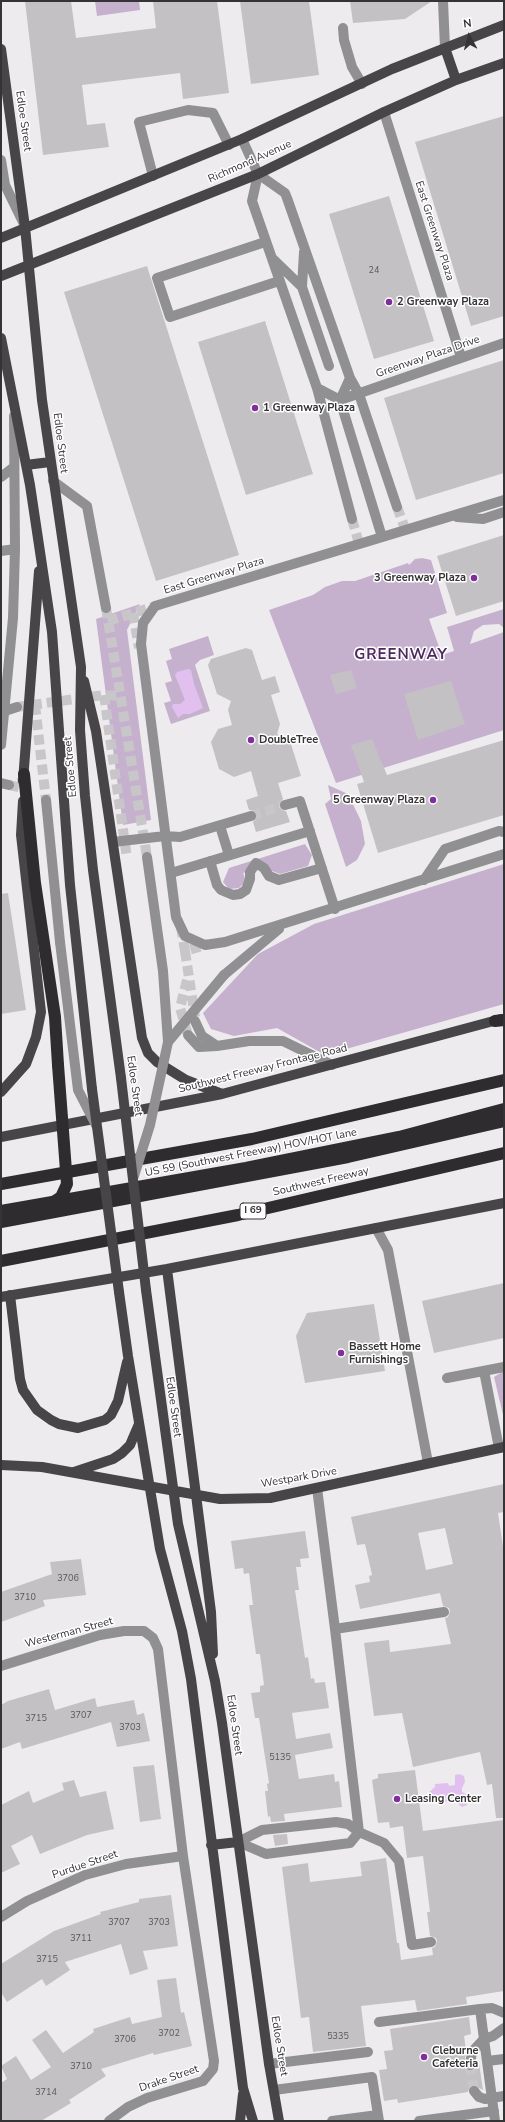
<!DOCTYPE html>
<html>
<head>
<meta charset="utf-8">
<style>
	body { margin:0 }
	#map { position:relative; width:505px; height:2122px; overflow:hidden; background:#eeebef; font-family:"Nunito Sans",sans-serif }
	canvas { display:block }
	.frame { position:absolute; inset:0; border:2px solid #353435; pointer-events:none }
	.north { position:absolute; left:449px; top:16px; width:40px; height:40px; -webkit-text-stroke:3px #fff; paint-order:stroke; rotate:353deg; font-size:11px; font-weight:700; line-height:16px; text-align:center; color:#353435 }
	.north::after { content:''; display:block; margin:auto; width:14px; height:18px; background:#353435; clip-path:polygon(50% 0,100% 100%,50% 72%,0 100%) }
</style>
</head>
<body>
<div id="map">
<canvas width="505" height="2122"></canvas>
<div class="frame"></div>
<div class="north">N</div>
</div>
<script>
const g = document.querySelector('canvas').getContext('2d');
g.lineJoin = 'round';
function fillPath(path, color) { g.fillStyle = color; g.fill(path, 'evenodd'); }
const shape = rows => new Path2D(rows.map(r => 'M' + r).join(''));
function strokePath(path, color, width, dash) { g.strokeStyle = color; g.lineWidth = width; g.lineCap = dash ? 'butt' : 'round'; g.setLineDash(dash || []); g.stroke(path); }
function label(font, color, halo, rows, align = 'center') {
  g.font = font + ' "Nunito Sans",sans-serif'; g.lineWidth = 3; g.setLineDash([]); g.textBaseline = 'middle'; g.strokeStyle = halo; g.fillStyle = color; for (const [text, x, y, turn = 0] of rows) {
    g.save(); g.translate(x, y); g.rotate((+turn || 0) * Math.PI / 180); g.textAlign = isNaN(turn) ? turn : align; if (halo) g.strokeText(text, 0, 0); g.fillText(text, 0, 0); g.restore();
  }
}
fillPath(shape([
	[95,1,139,1,140,10,97,16],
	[422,558,431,560,447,613,429,619,442,655,454,651,447,627,504,609,504,628,499,624,483,625,474,631,470,644,504,632,504,730,336,783,269,610,313,595,325,587,342,581,355,581,408,563,409,565,415,559],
	[140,604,127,630,151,820,123,825,96,619],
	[208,636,214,655,200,660,195,665,210,711,171,724,164,703,171,701,165,683,172,681,166,661,172,659,169,649],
	[328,785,348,794,361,821,365,844,357,860,346,867,325,804,331,799],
	[305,844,312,855,308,866,280,874,264,868,243,873,246,881,239,888,229,889,223,882,229,868],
	[504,864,504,1004,325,1055,277,1028,234,1036,211,1029,203,1013,258,954,314,924],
	[504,1371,504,1419,494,1377]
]), '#c5b1cd');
fillPath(shape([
	[188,669,191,670,194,684,203,708,190,714,183,714,178,718,172,707,173,704,180,704,185,700,175,675,177,672],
	[459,1774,464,1776,465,1782,462,1788,462,1792,468,1795,467,1805,462,1807,457,1803,456,1797,450,1798,450,1801,437,1803,430,1797,429,1792,435,1787,435,1784,448,1783,449,1786,455,1785,455,1775]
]), '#e1c0ef');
fillPath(shape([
	[25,1,71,1,76,38,156,28,153,1,217,1,229,93,183,99,180,73,82,85,87,125,105,123,109,147,43,155],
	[240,1,309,1,319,75,251,84],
	[350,1,432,1,405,19,353,23],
	[504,116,504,316,471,326,415,142],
	[389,196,434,341,374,359,329,214],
	[147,266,239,555,156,581,64,292],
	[265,321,313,474,246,495,198,342],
	[504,360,504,473,416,500,384,398],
	[504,535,504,601,456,616,437,556],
	[246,648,252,650,262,680,275,676,280,692,271,695,280,724,277,734,290,741,301,776,278,783,283,799,279,803,279,807,283,811,286,811,290,822,256,832,253,822,257,818,257,814,253,810,249,810,246,800,258,796,251,771,234,777,219,769,211,742,218,729,232,725,228,710,231,701,217,694,208,665,211,659],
	[351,670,357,688,336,694,330,675],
	[451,681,465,724,418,740,404,694],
	[372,739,387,775,504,740,504,815,378,853,357,784,364,782,351,745],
	[8,893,26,1010,1,1014,1,894],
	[504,1283,504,1338,434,1353,422,1301],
	[374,1304,385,1371,305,1383,296,1336,307,1313],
	[504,1484,504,1512,498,1513,504,1553,504,1818,496,1818,492,1784,487,1785,480,1752,413,1767,402,1713,374,1716,364,1643,389,1640,390,1652,451,1644,445,1618,448,1617,450,1611,449,1608,443,1606,440,1593,360,1609,355,1585,370,1582,369,1576,372,1575,365,1544,357,1545,351,1517],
	[445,1528,453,1564,426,1570,418,1533],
	[305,1531,309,1558,300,1559,301,1567,296,1567,299,1590,295,1590,305,1658,308,1657,311,1679,314,1678,315,1683,325,1682,329,1708,292,1713,296,1739,330,1733,333,1748,295,1755,299,1779,334,1774,335,1782,339,1781,342,1807,284,1814,285,1821,271,1822,270,1816,268,1817,265,1791,268,1791,267,1784,269,1783,259,1718,255,1718,251,1693,260,1692,260,1686,264,1685,260,1654,256,1654,249,1605,253,1605,249,1573,244,1574,243,1568,235,1569,231,1541],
	[81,1559,86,1595,43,1600,45,1606,1,1622,1,1592,52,1574,50,1562],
	[49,1689,55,1710,95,1698,97,1707,134,1700,137,1715,144,1713,150,1741,117,1747,111,1722,22,1749,20,1742,1,1749,1,1705,8,1701],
	[154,1765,161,1819,140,1822,133,1767],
	[415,1770,423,1831,504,1820,504,1991,466,1997,467,2004,417,2011,415,2000,361,2006,366,2046,313,2052,309,2017,301,2018,282,1867,308,1863,310,1882,362,1876,360,1862,386,1858,397,1943,399,1943,401,1960,433,1955,432,1948,435,1947,437,1941,436,1938,430,1936,427,1912,430,1912,423,1856,407,1858,403,1826,390,1828,389,1822,378,1823,372,1780,378,1778,378,1774],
	[74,1780,80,1797,106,1791,114,1829,87,1835,40,1854,32,1835,11,1846,20,1864,1,1873,1,1805,29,1791,33,1803,64,1790,62,1783],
	[287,1834,288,1844,275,1846,273,1835],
	[171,1895,178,1946,143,1951,148,1969,130,1975,121,1944,65,1962,70,1970,46,1986,42,1979,7,2002,1,1992,1,1964,54,1931,101,1914,100,1912,139,1902,139,1899],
	[176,1978,181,2013,184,2012,192,2046,154,2055,153,2053,101,2069,106,2076,69,2100,71,2103,41,2121,1,2121,1,2083,7,2079,1,2066,16,2056,31,2080,51,2067,32,2040,46,2030,63,2053,94,2032,93,2029,130,2017,132,2024,162,2017,157,1980],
	[469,2017,471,2034,464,2036,466,2050,464,2067,466,2070,472,2071,479,2063,483,2090,473,2085,470,2086,468,2092,398,2103,397,2099,384,2101,379,2070,387,2069,384,2051,393,2050,390,2029]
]), '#c4c1c5');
strokePath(shape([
	[397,507,404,526],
	[352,519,358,540],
	[106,608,147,857],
	[133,613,139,648],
	[108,621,159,605],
	[104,695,127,858],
	[35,705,46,800],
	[17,707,104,695,120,696],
	[9,785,22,788,22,778],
	[251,816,285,805],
	[181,927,185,951,209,944],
	[185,951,195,1017],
	[187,980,180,1008,188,1035],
	[470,2065,474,2091]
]), '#c9c6ca', 10, [10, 5]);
strokePath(shape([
	[443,1,445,48],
	[343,28,344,40,352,67,362,84],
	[384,112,461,357],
	[242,139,258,174,285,193,287,198,350,378,340,400,382,537],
	[1,160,5,185,24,224],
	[258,174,252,201,317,388,340,400,504,343],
	[153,176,139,122,188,110,213,113,229,145],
	[265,242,157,278,170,317,279,281],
	[304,252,302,287,329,366],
	[272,258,302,287],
	[350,378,359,394,397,507],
	[317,388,352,519],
	[1,477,14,467],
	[53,481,87,506,106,608],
	[504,500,155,606,143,623,141,644,176,917,185,936,205,945,225,942,504,854],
	[457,517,483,519,504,512],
	[1,551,15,549],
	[5,711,17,707],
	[1,745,13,618,15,549,14,416],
	[1,783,9,785],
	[46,800,60,942],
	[285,805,300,801,335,909],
	[220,826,229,855],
	[113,842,165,836,180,837,251,816],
	[147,857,163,971,168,1042],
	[210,861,217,885,221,890,233,895,240,894,246,890,250,879,250,872,256,863,264,868,269,876,279,880,322,868],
	[171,873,310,831],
	[424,880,445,849,499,831,504,832],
	[224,975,279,929],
	[195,1021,202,1036,217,1046,249,1041,283,1041,332,1065],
	[188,1035,199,1047,217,1046],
	[376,1228,388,1250,428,1463],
	[484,1371,499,1448],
	[447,1378,504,1367],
	[317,1488,335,1629],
	[1,1666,100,1635,124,1631,144,1631,153,1638,158,1649,183,1856,214,2061,213,2069,203,2081,147,2098,128,2107,109,2121],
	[238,1842,266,1854,350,1843,359,1832,335,1629,444,1612],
	[238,1842,262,1830,336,1822,348,1824,359,1832,384,1843,399,1861,412,1945,431,1942],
	[1,1917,27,1901,85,1875,126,1864,183,1856],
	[480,2009,492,2008,504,2013],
	[379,2022,480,2009,495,2121],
	[487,2061,504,2059],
	[269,2064,368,2052],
	[470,2065,472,2052,484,2039,493,2036,504,2028],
	[274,2090,372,2077,379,2121],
	[474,2091,479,2097,485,2099,504,2096],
	[332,2121,378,2115],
	[419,2121,494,2111]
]), '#908f91', 10);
strokePath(shape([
	[445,48,456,80],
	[1,49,25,227,42,400,81,667,80,730,85,796,93,870,121,1078],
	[1,238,242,139,392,69,504,25],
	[1,276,258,174,384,112,456,80,504,63],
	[1,338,30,485,52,632,70,885,92,1089],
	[26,465,50,462],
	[84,681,96,731,142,1038,148,1053,157,1062,186,1080,222,1094],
	[23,781,39,571],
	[1,1092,26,1064,36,1037,41,1012,21,835,23,801],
	[1,1137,222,1094,501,1019],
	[167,1269,211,1612,213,1654],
	[146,1290,178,1524,215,1681,222,1723,269,2064,279,2121],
	[119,1292,128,1356,160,1549,182,1631,191,1679,243,2088,253,2121],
	[10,1295,20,1379,23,1390,37,1410,51,1420,59,1424,78,1428,105,1420,111,1415,118,1401,127,1362],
	[1,1297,167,1269,504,1203],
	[1,1465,42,1467,220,1499,270,1498,504,1447],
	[74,1472,113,1459,122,1453,130,1445,139,1424],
	[211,1845,238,1842],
	[240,2121,243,2094]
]), '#474548', 10);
strokePath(shape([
	[24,774,35,883,55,1017,58,1065],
	[495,1021,504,1020],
	[1,1184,252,1139,504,1080],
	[1,1211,246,1168,399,1137,504,1109],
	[1,1222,348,1157,504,1121],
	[1,1261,238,1215,504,1153]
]), '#2e2c2f', 12);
strokePath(shape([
	[60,942,78,1090,96,1125],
	[134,1176,150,1125,168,1042,224,975]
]), '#908f91', 10);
strokePath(shape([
	[121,1078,146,1290],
	[92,1089,119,1292]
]), '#474548', 10);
strokePath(shape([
	[34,1215,61,1197,67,1184,58,1065]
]), '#2e2c2f', 12);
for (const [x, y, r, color] of [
	[389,302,4,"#802e9d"],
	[255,408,4,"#802e9d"],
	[474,578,4,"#802e9d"],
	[251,740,4,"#802e9d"],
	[433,800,4,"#802e9d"],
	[341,1353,4,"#802e9d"],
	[397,1799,4,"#802e9d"],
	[424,2057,4,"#802e9d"]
]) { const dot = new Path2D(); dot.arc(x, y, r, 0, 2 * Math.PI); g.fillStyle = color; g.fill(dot); strokePath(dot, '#fff', 1.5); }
label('9px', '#595759', null, [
	["24",374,271],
	["3706",68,1579],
	["3710",25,1598],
	["3707",81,1716],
	["3715",36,1719],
	["3703",130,1728],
	["5135",280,1758],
	["3707",119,1923],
	["3703",159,1923],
	["3711",81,1939],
	["3715",47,1960],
	["3702",169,2034],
	["5335",338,2037],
	["3706",125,2040],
	["3710",81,2067],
	["3714",46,2093]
]);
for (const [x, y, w] of [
	[253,1211,26]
]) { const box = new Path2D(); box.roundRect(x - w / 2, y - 8, w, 16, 3); g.fillStyle = '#fff'; g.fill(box); strokePath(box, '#353435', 1); }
label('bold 10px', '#353435', null, [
	["I 69",253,1211]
]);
label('11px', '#353435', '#fff', [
	["Edloe Street",23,121,82],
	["Richmond Avenue",250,162,-24],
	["East Greenway Plaza",434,231,72],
	["Greenway Plaza Drive",428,357,-19],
	["Edloe Street",60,443,83],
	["East Greenway Plaza",214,576,-17],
	["Edloe Street",71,767,-95],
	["Southwest Freeway Frontage Road",263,1069,-14],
	["Edloe Street",134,1086,82],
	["US 59 (Southwest Freeway) HOV/HOT lane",251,1153,-11],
	["Southwest Freeway",321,1182,-13],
	["Edloe Street",173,1407,82],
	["Westpark Drive",299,1478,-10],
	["Westerman Street",69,1633,-15],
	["Edloe Street",234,1725,82],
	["Purdue Street",85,1865,-19],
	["Edloe Street",279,2046,81],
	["Drake Street",169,2079,-19]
]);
label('bold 11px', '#353435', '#fff', [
	["2 Greenway Plaza",397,302],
	["1 Greenway Plaza",263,408],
	["3 Greenway Plaza",466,578,"right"],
	["DoubleTree",259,740],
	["5 Greenway Plaza",425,800,"right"],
	["Bassett Home",349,1347],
	["Furnishings",349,1360],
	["Leasing Center",405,1799],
	["Cleburne",432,2051],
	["Cafeteria",432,2064]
], 'left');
g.letterSpacing = '1px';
label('bold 15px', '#4f285e', '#fff', [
	["GREENWAY",401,655]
]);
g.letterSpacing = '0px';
</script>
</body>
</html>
